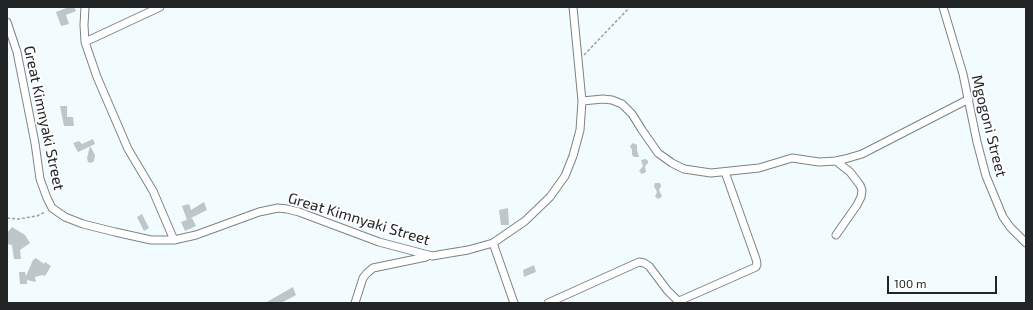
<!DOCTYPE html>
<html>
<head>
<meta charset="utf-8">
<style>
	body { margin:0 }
	#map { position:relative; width:1033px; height:310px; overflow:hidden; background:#f2fcfe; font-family:"Exo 2",sans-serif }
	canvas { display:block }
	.frame { position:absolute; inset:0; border:8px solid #212526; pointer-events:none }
	.scale { position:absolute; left:887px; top:276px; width:110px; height:18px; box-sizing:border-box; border:2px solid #212526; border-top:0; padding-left:5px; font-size:12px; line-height:14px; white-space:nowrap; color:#212526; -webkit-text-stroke:3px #fff; paint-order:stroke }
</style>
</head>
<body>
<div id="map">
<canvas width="1033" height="310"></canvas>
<div class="frame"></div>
<div class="scale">100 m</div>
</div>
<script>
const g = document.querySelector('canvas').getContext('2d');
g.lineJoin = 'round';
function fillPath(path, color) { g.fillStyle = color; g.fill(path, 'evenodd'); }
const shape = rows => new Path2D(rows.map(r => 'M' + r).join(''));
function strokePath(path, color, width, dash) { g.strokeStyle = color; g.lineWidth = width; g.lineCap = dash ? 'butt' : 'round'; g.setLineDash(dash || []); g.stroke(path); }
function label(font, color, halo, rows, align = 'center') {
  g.font = font + ' "Exo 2",sans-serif'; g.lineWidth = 3.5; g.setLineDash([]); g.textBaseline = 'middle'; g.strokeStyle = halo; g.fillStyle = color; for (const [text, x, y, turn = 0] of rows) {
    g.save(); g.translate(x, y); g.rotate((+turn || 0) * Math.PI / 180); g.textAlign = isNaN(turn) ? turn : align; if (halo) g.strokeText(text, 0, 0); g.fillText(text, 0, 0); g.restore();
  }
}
fillPath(shape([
	[69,7,74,7,76,11,66,15,69,24,61,26,56,12],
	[60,106,67,106,67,117,73,117,74,126,64,126],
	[93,139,95,144,78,152,73,143,79,141,82,144],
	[633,143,637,145,637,150,639,157,634,157,632,155,632,150,630,146],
	[90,146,95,155,94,161,91,163,88,162,87,158],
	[646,159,648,161,648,163,645,166,646,172,642,174,639,171,643,166,641,160],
	[655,183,660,183,661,186,659,190,662,196,659,199,655,197,657,192,654,186],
	[204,202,207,210,187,220,182,206,189,204,191,210],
	[508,208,509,225,501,225,499,210],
	[142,214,149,228,144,231,137,217],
	[192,218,196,226,185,231,181,222],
	[12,227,25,235,30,243,20,250,21,259,14,259,12,245,7,244,7,233],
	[36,258,44,264,45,262,51,266,45,276,43,275,35,277,36,282,27,280,27,284,20,284,19,272,25,272,26,276,33,260],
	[534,265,536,272,524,277,523,270],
	[293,287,296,295,281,303,265,303]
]), '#bdc6c8');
const street = shape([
	[85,7,84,25,85,42,97,77,128,149,153,191,174,240],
	[943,7,963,74,977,142,986,176,1003,217,1010,227,1026,243],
	[7,22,17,52,35,143,40,179,47,198,52,208,65,217,83,224,115,232,151,240,174,240,196,235,259,212,278,208,287,209,299,212,379,242,432,256,468,250,493,243,525,221,550,197,565,176,573,156,580,130,582,101,573,7],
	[85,42,160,7],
	[582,101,603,99,612,100,622,104,632,114,642,130,658,153,672,163,684,169,711,173,759,168,792,158,819,162,836,161,845,159,862,154,969,99],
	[836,161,850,172,860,185,862,190,861,197,857,205,836,235],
	[493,243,514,303],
	[679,301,756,267,757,264,756,259,725,172],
	[355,303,363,278,367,273,373,268,426,257],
	[548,303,639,262,644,263,649,266,667,290,680,303]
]);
strokePath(street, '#7b8386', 9);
strokePath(shape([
	[584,55,630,7],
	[7,218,18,219,37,216,45,212]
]), '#99a0a2', 1.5, [3, 2]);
strokePath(street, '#fff', 7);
label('15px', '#212526', '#fff', [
	["Great Kimnyaki Street",44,118,78],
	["Mgogoni Street",989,126,76],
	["Great Kimnyaki Street",359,219,17]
]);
</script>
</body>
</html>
